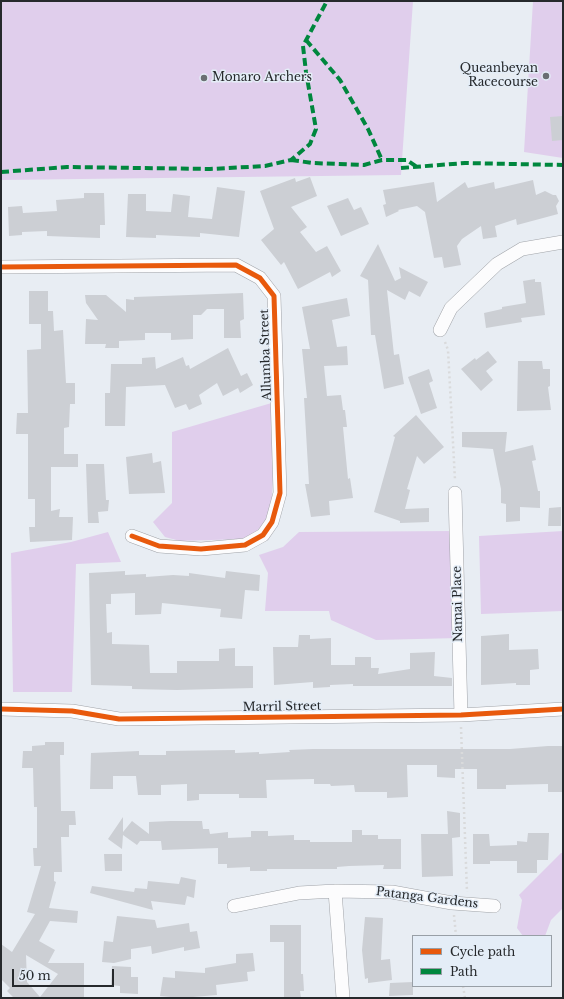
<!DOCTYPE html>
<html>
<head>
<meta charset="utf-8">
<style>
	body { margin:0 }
	#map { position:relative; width:564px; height:999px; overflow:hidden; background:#e8edf3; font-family:"Libre Baskerville",serif }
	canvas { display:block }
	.frame { position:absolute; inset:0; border:2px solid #26292c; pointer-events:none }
	.legend { position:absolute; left:412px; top:935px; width:140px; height:52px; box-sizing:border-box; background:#e4edf7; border:1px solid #989fa6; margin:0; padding:5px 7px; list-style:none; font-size:12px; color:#26292c }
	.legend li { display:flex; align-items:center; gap:8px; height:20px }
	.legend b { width:20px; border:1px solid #989fa6 }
	.scale { position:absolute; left:12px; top:969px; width:102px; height:18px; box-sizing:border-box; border:2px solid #26292c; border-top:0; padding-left:5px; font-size:12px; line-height:14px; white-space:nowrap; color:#26292c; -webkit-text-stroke:3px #e4edf7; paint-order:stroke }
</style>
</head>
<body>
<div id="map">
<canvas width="564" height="999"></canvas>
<div class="frame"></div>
<ul class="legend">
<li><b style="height:5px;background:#e8590c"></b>Cycle path</li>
<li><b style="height:5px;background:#00873e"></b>Path</li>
</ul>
<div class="scale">50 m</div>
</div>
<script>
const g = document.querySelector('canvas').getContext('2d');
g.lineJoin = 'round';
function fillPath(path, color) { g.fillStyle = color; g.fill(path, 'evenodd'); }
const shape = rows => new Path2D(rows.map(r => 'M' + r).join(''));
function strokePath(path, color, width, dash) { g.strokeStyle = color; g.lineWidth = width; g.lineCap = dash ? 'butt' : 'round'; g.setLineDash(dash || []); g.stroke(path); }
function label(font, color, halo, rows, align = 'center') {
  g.font = font + ' "Libre Baskerville",serif'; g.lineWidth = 3; g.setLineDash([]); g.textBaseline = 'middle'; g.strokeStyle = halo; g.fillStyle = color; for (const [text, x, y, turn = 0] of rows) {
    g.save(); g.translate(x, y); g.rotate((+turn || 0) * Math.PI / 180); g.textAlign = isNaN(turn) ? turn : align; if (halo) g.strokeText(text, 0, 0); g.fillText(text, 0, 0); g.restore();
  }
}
fillPath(shape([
	[1,1,413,1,401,175,1,180],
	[533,1,563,1,563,158,524,152],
	[275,402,272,499,266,520,257,531,243,539,180,541,165,537,153,522,172,503,172,432],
	[455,531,459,638,376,640,331,620,329,611,265,611,268,573,259,555,283,547,299,532],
	[563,531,563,611,481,614,479,536],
	[108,532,121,562,76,564,72,692,13,692,11,553,71,542],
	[561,853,563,853,563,908,551,920,545,936,523,936,517,928,522,900,519,895]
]), '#e0ceec');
fillPath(shape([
	[563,116,563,140,552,141,550,117],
	[310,177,317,196,291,207,307,227,300,232,316,252,327,246,341,271,332,277,330,272,298,289,284,262,281,265,261,240,274,229,260,191,295,178,296,182],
	[533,180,536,195,545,191,553,195,556,195,559,201,556,206,558,214,517,225,516,219,495,226,497,237,483,239,481,226,462,239,457,246,461,265,444,268,442,257,434,258,425,212,417,206,398,210,399,211,386,217,383,205,386,204,383,190,434,182,437,202,465,182,468,188,494,182,495,189],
	[217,187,245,191,239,237,200,233,200,237,156,235,156,238,126,237,128,194,146,194,146,211,171,212,173,194,190,196,188,217,212,219],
	[84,193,104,193,105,225,100,225,100,238,47,236,47,231,22,232,22,235,9,236,8,207,22,206,23,213,57,211,56,200,84,198],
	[348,198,354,210,361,207,369,224,341,236,327,206],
	[378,244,395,281,401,278,399,267,428,282,420,297,409,291,405,300,387,290,394,355,399,354,404,384,384,389,375,335,371,335,368,280,360,276],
	[535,279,535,282,541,282,545,315,521,318,522,322,486,328,484,313,502,309,502,307,526,303,523,281],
	[29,291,48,291,48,311,53,311,54,331,63,330,66,383,75,383,75,404,70,404,69,427,64,428,64,454,78,454,78,467,51,467,51,511,60,509,59,517,73,517,72,540,30,542,29,527,35,527,35,499,28,499,28,434,16,434,17,413,28,413,27,350,41,349,41,324,29,324],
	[243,293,244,319,240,321,241,338,224,338,224,309,207,309,201,315,193,315,193,339,171,340,171,333,145,333,145,340,119,341,119,348,105,348,106,344,85,344,86,319,98,320,86,303,85,295,106,295,126,312,126,299,134,300,134,297],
	[347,298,350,316,332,320,337,347,347,346,348,365,324,366,327,396,341,395,343,410,345,410,347,427,343,427,348,479,350,478,353,498,329,501,330,515,311,517,305,484,309,484,304,398,307,398,302,349,310,349,302,307],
	[228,348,241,376,247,373,253,385,240,393,238,388,223,396,217,383,199,395,202,404,189,410,186,404,175,408,165,385,126,387,125,426,105,426,105,393,110,393,111,364,142,364,142,358,155,357,156,369,183,357,186,366,189,365,190,369],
	[488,351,497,362,486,371,493,380,481,391,461,369,475,358,476,360],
	[518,361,542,361,543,369,550,369,550,386,548,387,551,410,517,411],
	[429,369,433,381,429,383,437,408,421,414,408,377],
	[416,415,444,447,424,464,417,456,407,489,410,490,405,509,429,508,429,522,400,523,400,521,374,512,395,437,393,436],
	[462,432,507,432,505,452,533,445,536,460,532,461,538,491,540,491,540,508,520,507,520,521,506,522,506,504,501,503,501,489,493,449,462,447],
	[152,453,153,463,161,461,165,493,129,494,126,457],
	[86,464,104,464,106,500,109,500,108,511,98,512,99,523,88,523],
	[561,507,561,526,548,526,549,508],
	[125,571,125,575,146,574,146,577,173,575,189,576,189,573,225,578,226,571,260,575,259,591,245,590,242,619,220,617,221,609,162,603,161,614,135,615,135,593,111,594,111,604,106,604,107,633,112,632,112,644,149,645,150,673,177,673,177,661,219,661,219,649,235,648,235,666,253,666,253,688,177,690,132,689,132,686,91,685,89,573],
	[509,634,509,650,538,649,539,669,530,670,530,685,516,685,516,683,481,685,481,636],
	[299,635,310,635,310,639,331,638,331,665,355,665,355,657,371,657,371,668,379,668,378,674,410,669,410,653,435,652,434,676,452,678,452,686,353,686,353,684,330,685,330,687,313,688,313,682,274,685,273,647,298,647],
	[45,742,64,742,64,755,60,755,61,811,75,811,76,825,69,825,69,837,61,837,62,872,54,872,54,881,56,882,49,908,78,911,77,923,50,921,39,941,55,950,48,963,84,963,84,998,14,998,7,991,10,988,1,979,1,944,12,952,35,914,27,912,41,866,34,866,33,848,37,848,37,807,34,807,33,768,22,768,23,751,32,751,32,746,45,745],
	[26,955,58,974,40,997,27,982],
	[548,746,563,746,563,792,548,792,548,784,506,785,506,789,477,789,477,769,455,769,455,778,437,777,437,765,407,765,408,797,387,798,387,792,355,792,354,785,331,786,330,784,314,784,314,779,266,780,267,798,239,798,239,794,199,794,199,800,187,801,187,784,161,785,161,795,138,795,136,776,113,776,113,789,90,789,91,753,139,751,139,755,166,755,166,751,235,750,235,753,259,752,259,754,290,752,289,750,313,749,510,749],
	[447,811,460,813,460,837,452,838,453,876,422,877,421,834,448,834],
	[123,817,123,832,132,821,149,834,149,822,170,821,202,821,203,829,209,829,210,834,228,832,228,838,251,837,251,831,268,831,268,836,294,835,294,840,310,840,310,842,352,842,352,830,362,830,362,835,378,835,378,839,401,839,401,869,383,869,384,865,349,866,337,867,337,869,267,869,267,871,250,871,250,867,227,868,227,864,218,864,218,848,162,850,161,841,140,841,137,845,123,835,122,849,108,839],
	[528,833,549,833,548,860,537,860,537,873,517,873,517,861,490,861,490,864,473,864,473,834,489,834,490,846,517,845,517,841,527,842],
	[104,854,122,854,122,871,105,871],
	[181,877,196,880,194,898,187,896,185,905,151,901,153,910,90,893,92,886,134,892,135,888,147,889,148,881,179,884],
	[117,916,155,920,157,928,189,923,190,932,197,931,200,948,184,951,184,947,152,954,151,946,131,949,131,959,114,963,102,962,104,941,113,942],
	[365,917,383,918,381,960,390,959,392,980,368,983,368,978,365,979,362,950],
	[270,925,301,925,301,974,303,974,304,991,300,991,301,998,284,998,284,942,270,942],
	[253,953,255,971,247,972,248,981,216,985,217,995,181,998,160,996,163,977,175,978,175,971,205,973,205,968,236,963,236,954],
	[112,966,131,967,131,977,138,977,138,994,120,993,120,986,111,985],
	[413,982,413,995,389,996,390,983]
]), '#cccfd4');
const street = shape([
	[1,267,236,265,260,278,274,296,280,493,272,522,263,535,245,545,201,549,159,546,132,536],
	[440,330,451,308,497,264,522,249,563,242],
	[455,493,461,715],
	[1,709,72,711,119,719,461,715,563,709],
	[234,906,299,893,335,891],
	[343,998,335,891,392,892,452,903,494,906]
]);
strokePath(street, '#a0a3a8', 14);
strokePath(shape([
	[445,342,448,350,455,480],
	[461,727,467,892],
	[454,915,456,936],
	[463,986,465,998]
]), '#d9dadb', 2.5, [2, 3]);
strokePath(street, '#fcfcfd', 13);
strokePath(shape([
	[306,40,340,80,368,129,382,160],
	[291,160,313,163,364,165,382,160,407,160,417,167],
	[401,168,465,163,563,165],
	[1,172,67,167,210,169,265,166,291,160,310,144,316,129,306,72,303,46,327,1]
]), '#00873e', 4, [8, 4]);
strokePath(shape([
	[1,267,236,265,260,278,274,296,280,493,272,522,263,535,245,545,201,549,159,546,132,536],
	[1,709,72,711,119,719,461,715,563,709]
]), '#e8590c', 5);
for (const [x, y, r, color] of [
	[546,76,4,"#6a6e72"],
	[204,78,4,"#6a6e72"]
]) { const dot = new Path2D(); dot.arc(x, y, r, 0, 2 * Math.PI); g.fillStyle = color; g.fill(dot); strokePath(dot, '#e4edf7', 1.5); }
label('12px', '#26292c', '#e4edf7', [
	["Queanbeyan",538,69],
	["Racecourse",538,83],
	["Monaro Archers",212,78,"left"]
], 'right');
label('12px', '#26292c', '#e4edf7', [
	["Allumba Street",266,355,-92],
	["Namai Place",458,604,-91],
	["Marril Street",282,707,-1],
	["Patanga Gardens",427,898,7]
]);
</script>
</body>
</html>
